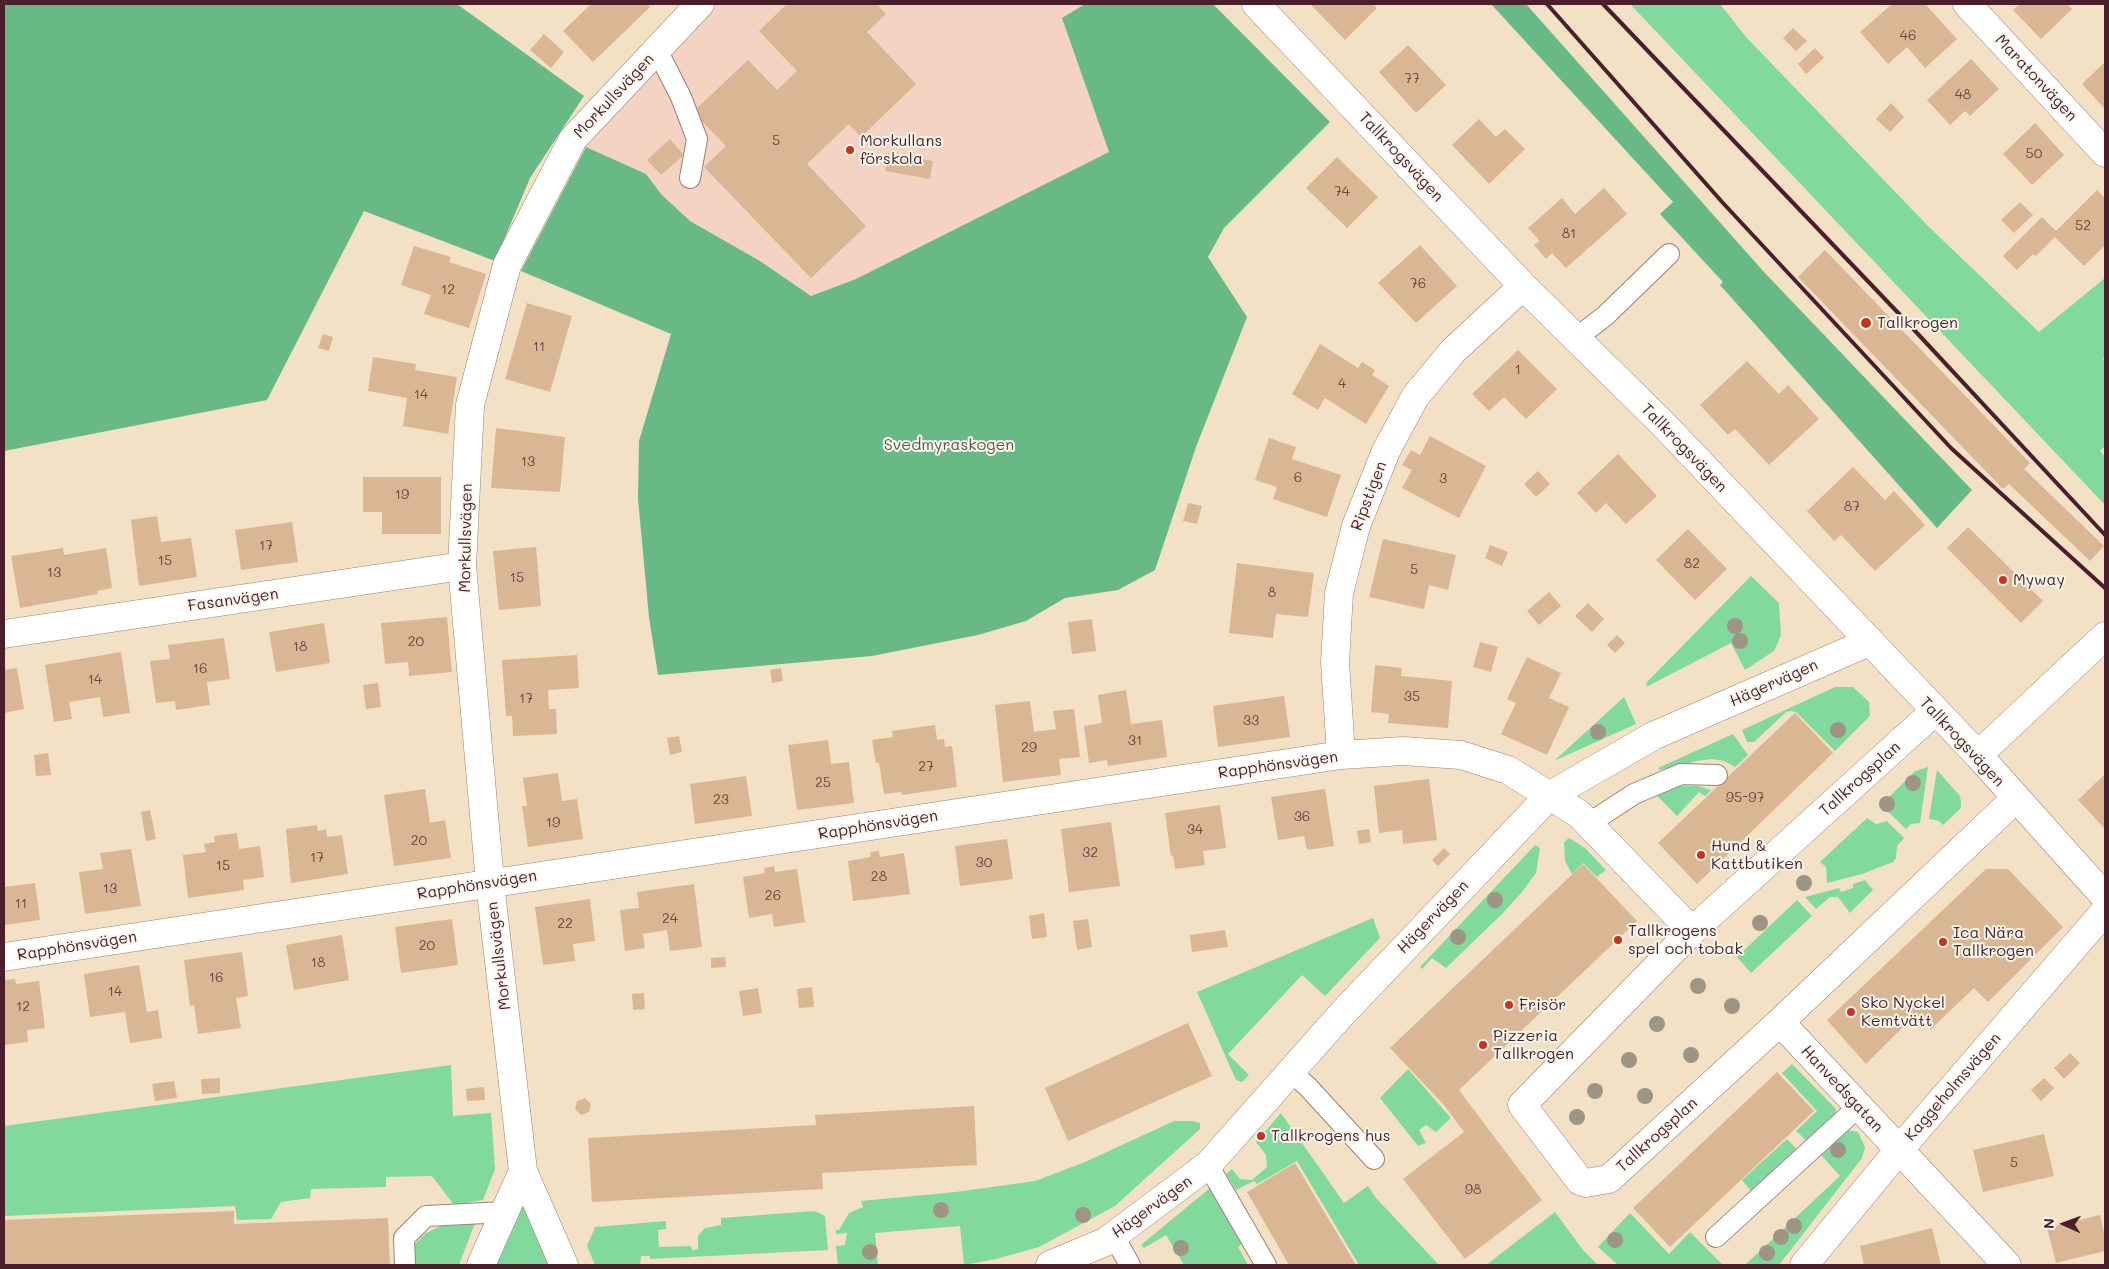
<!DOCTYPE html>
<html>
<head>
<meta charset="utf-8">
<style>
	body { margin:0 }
	#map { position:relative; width:2109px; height:1269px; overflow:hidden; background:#f3e1c5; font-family:Mali,sans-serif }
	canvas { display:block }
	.frame { position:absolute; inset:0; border:5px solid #4a1f2b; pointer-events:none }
	.north { position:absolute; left:2039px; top:1199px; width:50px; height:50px; -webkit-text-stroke:4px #fbf7ec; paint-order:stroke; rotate:272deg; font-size:14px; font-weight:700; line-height:20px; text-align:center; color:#4a1f2b }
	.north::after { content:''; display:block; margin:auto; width:18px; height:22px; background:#4a1f2b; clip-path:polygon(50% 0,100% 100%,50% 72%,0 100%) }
</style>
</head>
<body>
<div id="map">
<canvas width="2109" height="1269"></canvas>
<div class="frame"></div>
<div class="north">N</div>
</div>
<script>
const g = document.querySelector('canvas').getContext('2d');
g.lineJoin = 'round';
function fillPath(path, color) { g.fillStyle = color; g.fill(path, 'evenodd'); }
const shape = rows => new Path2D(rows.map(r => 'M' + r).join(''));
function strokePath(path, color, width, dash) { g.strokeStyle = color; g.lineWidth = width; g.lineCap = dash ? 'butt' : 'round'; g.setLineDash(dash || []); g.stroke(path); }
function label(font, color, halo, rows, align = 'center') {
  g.font = font + ' Mali,sans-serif'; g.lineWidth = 4; g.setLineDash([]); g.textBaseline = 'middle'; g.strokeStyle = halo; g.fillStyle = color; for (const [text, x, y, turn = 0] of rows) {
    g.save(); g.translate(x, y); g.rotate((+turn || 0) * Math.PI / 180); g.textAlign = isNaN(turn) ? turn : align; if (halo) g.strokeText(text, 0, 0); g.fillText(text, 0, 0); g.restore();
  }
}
fillPath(shape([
	[715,4,1085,4,1063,18,1110,152,856,279,811,296,760,261,690,221,661,194,646,174,586,147]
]), '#f5d3c2');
fillPath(shape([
	[1630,4,1720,4,1746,37,1930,228,2039,332,2105,278,2105,356,2103,359,2105,362,2105,446,2100,451,2105,457,2105,505],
	[1751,576,1779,603,1781,635,1774,651,1745,670,1731,643,1646,687,1647,682],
	[1835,687,1853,687,1869,702,1870,716,1835,751,1797,713,1792,711,1786,712,1754,742,1747,742,1742,730],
	[1624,697,1636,724,1554,761],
	[1733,734,1748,755,1735,767,1724,761,1712,759,1697,761,1660,770,1658,768],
	[1928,767,1920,823,1911,824,1906,829,1881,805,1915,771],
	[1937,770,1960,796,1961,803,1961,808,1943,825,1939,821,1929,819],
	[1679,786,1698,786,1711,790,1705,796,1699,792,1677,816,1656,795],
	[1867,818,1876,824,1887,821,1904,838,1897,846,1896,858,1893,862,1862,874,1827,883,1826,867,1820,862],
	[1569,838,1585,848,1606,870,1597,877,1583,863,1572,874,1565,861,1564,842],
	[1535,845,1540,848,1536,873,1522,892,1503,913,1446,968,1432,958,1422,969,1420,967],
	[1865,880,1873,890,1850,913,1838,897,1830,897,1816,909,1805,897,1839,888,1841,892,1853,888,1853,884],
	[1797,900,1812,916,1751,973,1737,957],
	[1373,918,1380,938,1325,996,1302,975,1228,1054,1249,1075,1242,1082,1236,1080,1197,992],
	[1792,1064,1836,1109,1835,1118,1809,1143,1796,1131,1817,1111,1782,1073],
	[451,1065,453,1116,491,1113,495,1169,483,1200,454,1205,432,1176,386,1177,386,1187,311,1189,310,1198,281,1202,271,1219,237,1220,235,1206,4,1216,4,1126],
	[1408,1069,1451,1118,1436,1132,1426,1125,1419,1130,1426,1143,1418,1146,1380,1098],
	[1281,1113,1344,1203,1368,1186,1376,1198,1439,1265,1359,1265,1297,1161,1257,1184,1254,1181,1236,1190,1226,1174,1232,1169,1240,1179,1252,1180,1267,1167,1266,1155,1256,1142],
	[1174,1121,1193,1121,1200,1123,1200,1129,1115,1206,1039,1247,996,1259,964,1265,960,1226,875,1233,878,1265,838,1265,836,1246,845,1245,847,1233,836,1234,836,1230,839,1230,849,1213,863,1207,861,1201,956,1192,1035,1181,1085,1162],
	[1848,1130,1858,1132,1865,1147,1862,1158,1779,1265,1745,1265,1840,1176,1821,1155],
	[1787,1139,1797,1149,1751,1191,1742,1180],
	[1210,1188,1244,1242,1238,1247,1248,1265,1184,1265,1166,1235,1144,1248,1141,1245],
	[525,1205,551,1265,494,1265,519,1206],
	[815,1211,825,1216,828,1250,650,1259,650,1256,641,1256,640,1265,595,1265,587,1246,595,1227,666,1221,666,1229,658,1230,659,1247,691,1246,692,1250,698,1249,698,1236,705,1228,721,1225,721,1218],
	[1555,1212,1583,1250,1598,1265,1486,1265],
	[1630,1213,1669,1254,1690,1232,1723,1265,1618,1265,1598,1247],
	[475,1223,459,1265,410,1265,410,1258,415,1244,426,1233,441,1226]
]), '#81d99e');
fillPath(shape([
	[4,4,457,4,584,96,530,178,495,261,364,211,267,400,4,451],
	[1085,4,1213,4,1330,122,1224,228,1208,257,1247,317,1196,447,1155,570,1118,590,1065,598,1026,621,978,635,872,656,658,675,649,617,638,499,639,441,671,334,521,271,586,147,646,174,661,194,690,221,760,261,811,296,856,279,1109,152,1062,18],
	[1491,4,1526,4,1764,272,1972,490,1937,528,1720,285,1723,282,1660,214,1673,202]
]), '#68b985');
fillPath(shape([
	[591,4,647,4,650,7,593,62,563,31],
	[787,4,877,4,886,14,867,32,916,84,861,137,849,124,807,164,866,226,811,278,704,167,726,146,693,112,748,60,777,90,797,71,759,31],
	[1310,4,1373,4,1377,8,1345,40],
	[1892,4,1925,4,1957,39,1925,68,1907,47,1888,64,1860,32],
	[2020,4,2067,4,2072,9,2041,39,2013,10],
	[1793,28,1807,41,1796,51,1783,38],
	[544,34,564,52,551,68,530,50],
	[1408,45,1446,85,1416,113,1379,72],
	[1815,48,1824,58,1806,74,1798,64],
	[1971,59,1999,89,1970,116,1965,111,1950,125,1927,100],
	[2105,62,2105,109,2082,84],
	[1891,103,1904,117,1890,132,1876,119],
	[1479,119,1496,137,1505,129,1525,149,1489,184,1452,145],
	[2035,123,2064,155,2032,185,2003,154],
	[670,139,684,155,661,175,647,160],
	[888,153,933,161,930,179,885,171],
	[1337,157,1378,197,1347,228,1306,188],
	[1604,188,1627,214,1566,268,1552,253,1546,259,1534,245,1540,241,1528,228,1562,198,1575,214],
	[2097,190,2105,198,2105,245,2084,266,2055,237,2036,256,2033,254,2017,270,2003,256,2042,217,2056,231],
	[2020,202,2033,215,2014,233,2001,220],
	[1420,245,1457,286,1416,323,1378,283],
	[414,246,451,257,449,262,486,274,469,328,424,314,431,295,401,285],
	[1825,250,2030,463,2024,469,2104,546,2090,561,2009,484,2003,489,1798,277],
	[527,303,572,316,550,392,505,379],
	[323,334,333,337,329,351,318,348],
	[1320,344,1358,368,1362,362,1375,370,1372,375,1389,386,1366,424,1325,398,1318,410,1292,394],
	[1518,350,1557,389,1526,419,1504,397,1489,411,1472,394],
	[373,357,416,364,415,370,457,377,448,434,403,426,407,398,368,391],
	[1747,361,1779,394,1788,385,1819,419,1769,465,1735,429,1728,435,1700,405],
	[496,428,565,437,560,492,491,488],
	[1430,436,1486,466,1459,518,1402,488,1412,470,1402,465,1411,450,1420,455],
	[1269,438,1296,447,1292,459,1341,475,1327,517,1273,499,1277,487,1255,480],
	[1618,454,1657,496,1626,524,1606,503,1596,513,1577,493],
	[1853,467,1885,500,1894,491,1925,525,1875,571,1841,535,1834,541,1807,511],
	[1538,471,1550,484,1536,497,1524,484],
	[363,477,441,477,441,534,382,534,382,512,363,512],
	[1188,503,1202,506,1197,524,1183,521],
	[157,516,161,542,191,538,197,577,139,586,131,520],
	[292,522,298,562,241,570,235,530],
	[1968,527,2043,601,2021,623,1947,548],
	[1688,529,1727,569,1695,600,1656,560],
	[1383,539,1456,555,1448,590,1429,585,1424,609,1369,597],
	[1490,545,1508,552,1502,566,1485,558],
	[536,547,541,606,499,610,493,551],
	[63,548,64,555,106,548,112,588,97,591,98,594,20,608,11,556],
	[1237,563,1314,573,1308,617,1276,614,1273,638,1229,633],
	[1549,592,1561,606,1539,625,1527,611],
	[1588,603,1604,619,1592,632,1575,616],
	[447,617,452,672,409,676,408,662,385,664,381,623],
	[1092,619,1096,651,1072,654,1068,622],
	[324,623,330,663,276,672,269,632],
	[1617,635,1625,643,1615,653,1607,645],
	[224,638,230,679,207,682,210,705,176,710,175,701,156,703,150,661,170,659,168,645],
	[1480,642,1498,647,1491,672,1473,667],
	[121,652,130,713,103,717,100,697,69,702,72,719,54,722,45,665],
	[577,655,579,688,548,690,549,709,556,709,557,734,513,736,512,716,506,716,502,660],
	[1527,657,1561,673,1549,698,1569,707,1547,755,1501,734,1516,703,1507,699],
	[1375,665,1402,668,1401,676,1452,681,1448,728,1388,723,1389,714,1371,712],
	[17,668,24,709,4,713,4,670],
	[781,668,783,681,772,683,770,670],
	[378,683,381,707,366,709,363,685],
	[1126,690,1131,724,1162,720,1167,757,1108,766,1107,760,1089,763,1084,726,1102,723,1098,695],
	[1284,696,1290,737,1218,747,1213,706],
	[1030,701,1034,732,1056,729,1053,711,1074,709,1080,757,1059,759,1061,775,1003,782,995,705],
	[1795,713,1833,753,1697,884,1658,843],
	[935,725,937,740,944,739,945,747,952,746,957,787,902,795,901,792,884,794,879,763,876,763,872,740,893,737,892,731],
	[679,736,682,752,670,755,667,738],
	[828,740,831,764,849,762,854,803,797,810,788,745],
	[48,753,51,775,36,776,34,755],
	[558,773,562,801,577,799,583,839,528,847,522,806,527,806,523,778],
	[2105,774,2105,829,2078,800],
	[746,776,752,816,695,824,690,784],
	[1429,779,1437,840,1403,844,1402,830,1379,833,1374,786],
	[425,789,430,823,445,820,451,858,394,866,384,795],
	[1325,789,1334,846,1307,850,1304,836,1278,840,1271,797],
	[1220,805,1226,848,1203,851,1205,865,1175,869,1173,855,1171,856,1165,813],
	[150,810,156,839,146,841,141,812],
	[1111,822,1120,886,1069,892,1061,829],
	[317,825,318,831,326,829,327,837,342,835,348,874,291,883,286,829],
	[1369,829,1371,842,1359,844,1357,831],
	[237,833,239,849,260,846,264,877,243,880,244,890,188,898,183,855,206,852,204,844,215,842,214,836],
	[1007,839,1013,879,960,886,955,846],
	[1444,848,1450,854,1438,866,1432,860],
	[131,849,141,906,85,914,79,872,103,869,100,853],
	[879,851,880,857,904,853,910,894,853,901,848,861,871,857,870,852],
	[1583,864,1637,921,1459,1090,1542,1200,1465,1259,1403,1179,1464,1132,1444,1105,1390,1048],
	[774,866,775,872,797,869,805,922,774,927,772,914,749,918,743,877,765,873,764,868],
	[1986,869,2008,869,2063,927,1988,1002,1974,988,1931,1029,1916,1014,1866,1064,1827,1020],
	[35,883,40,920,4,925,4,887],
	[694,884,702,947,670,951,667,930,643,934,645,948,625,951,620,910,639,908,637,892],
	[590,899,595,941,573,944,575,961,543,965,535,907],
	[1044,913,1047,937,1032,939,1029,916],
	[452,919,458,965,401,973,395,927],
	[1088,919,1092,947,1077,950,1073,921],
	[1225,930,1228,947,1192,952,1190,935],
	[342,935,349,980,294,990,286,945],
	[242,952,248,996,236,998,241,1028,198,1034,194,1005,190,1006,184,960],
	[725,957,726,967,711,968,711,958],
	[139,965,147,1012,158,1010,162,1038,130,1043,125,1012,90,1017,84,974],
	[15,979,16,984,39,981,45,1028,27,1030,28,1042,4,1045,4,980],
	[812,987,814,1007,799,1008,797,989],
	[758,988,762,1013,743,1016,739,991],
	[644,993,645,1009,633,1010,632,994],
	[1188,1023,1212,1076,1068,1141,1045,1088],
	[2070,1053,2080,1063,2064,1079,2054,1068],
	[1777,1072,1814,1111,1670,1247,1633,1208],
	[220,1078,220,1093,202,1094,201,1079],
	[2044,1078,2054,1088,2041,1101,2031,1090],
	[174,1081,177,1098,155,1101,152,1084],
	[484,1087,485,1100,467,1101,466,1089],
	[585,1098,591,1104,589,1112,581,1115,575,1109,577,1101],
	[974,1106,977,1165,822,1173,823,1189,592,1202,588,1138,816,1125,815,1115],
	[2044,1134,2054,1176,1983,1192,1973,1150],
	[1295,1163,1356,1265,1289,1265,1247,1192],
	[234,1211,234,1224,388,1218,390,1265,4,1265,4,1220],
	[2100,1215,2105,1237,2105,1251,2056,1263,2047,1228],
	[1932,1228,1941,1265,1864,1265,1860,1246]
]), '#d9b794');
const service = shape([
	[657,50,681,97,697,139,690,178],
	[1575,339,1605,316,1669,254],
	[1588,824,1634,794,1681,774,1717,775],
	[1290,1071,1308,1087,1374,1159],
	[1208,1165,1266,1265],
	[1113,1235,1130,1265],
	[1716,1237,1858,1107],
	[405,1265,404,1238,426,1216,505,1212]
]);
const minor = shape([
	[1256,4,1523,286,1663,424,1978,755,2105,897],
	[1967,4,2105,153],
	[4,634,462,566],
	[1935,711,1692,931,1522,1105,1580,1181,1586,1183,1609,1179,1780,1022,2015,799],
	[1341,755,1335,662,1339,593,1356,526,1386,451,1415,397,1453,351,1523,286],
	[1978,755,2105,636],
	[4,957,1341,755,1403,751,1461,755,1508,770,1579,814,1692,931],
	[1780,1022,2007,1265],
	[481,1265,523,1171],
	[564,1265,523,1171,490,883,462,566,470,405,507,265,573,139,700,4],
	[1050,1265,1105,1242,1208,1165,1340,1016,1549,796,1653,736,1869,642],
	[1804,1265,1899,1150,2105,911]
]);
strokePath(service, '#9e8078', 22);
strokePath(minor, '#9e8078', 29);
strokePath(service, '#fff', 20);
strokePath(minor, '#fff', 28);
strokePath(shape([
	[1547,4,1723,203,1951,448,2105,588],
	[1603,4,1904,319,2105,535]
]), '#4a1f2b', 4);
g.fillStyle = '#9f9584';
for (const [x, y] of [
	[1735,626],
	[1740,641],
	[1838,730],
	[1598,732],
	[1913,783],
	[1887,804],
	[1804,883],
	[1495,900],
	[1760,923],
	[1458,937],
	[1698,986],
	[1732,1006],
	[1657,1024],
	[1691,1055],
	[1629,1060],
	[1595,1091],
	[1645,1096],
	[1577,1117],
	[1838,1150],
	[941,1210],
	[1083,1215],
	[1794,1226],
	[1781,1237],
	[1615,1240],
	[1181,1248],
	[870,1252],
	[1767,1253]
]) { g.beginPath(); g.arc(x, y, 8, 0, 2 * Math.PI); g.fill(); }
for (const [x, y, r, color] of [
	[850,150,5,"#c8321e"],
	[1866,323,6,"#c8321e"],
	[2003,580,5,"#c8321e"],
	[1701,855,5,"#c8321e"],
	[1618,940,5,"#c8321e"],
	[1943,942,5,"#c8321e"],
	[1509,1005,5,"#c8321e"],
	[1851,1012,5,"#c8321e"],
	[1483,1045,5,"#c8321e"],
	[1261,1136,5,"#c8321e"]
]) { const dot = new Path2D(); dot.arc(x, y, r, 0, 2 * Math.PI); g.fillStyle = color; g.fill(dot); strokePath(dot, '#fbf7ec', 2); }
label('14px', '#6e4545', null, [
	["46",1908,36],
	["77",1412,79],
	["48",1963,95],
	["5",776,141],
	["50",2034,154],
	["74",1342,192],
	["52",2083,226],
	["81",1569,234],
	["76",1418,284],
	["12",448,290],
	["11",539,347],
	["1",1518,370],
	["4",1342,384],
	["14",421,395],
	["13",528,462],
	["6",1298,478],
	["3",1443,479],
	["19",402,495],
	["87",1852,507],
	["17",266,546],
	["15",165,561],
	["82",1692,564],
	["5",1414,570],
	["13",54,573],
	["15",517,578],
	["8",1272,593],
	["20",416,642],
	["18",300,647],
	["16",200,669],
	["14",95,680],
	["35",1412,697],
	["17",526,699],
	["33",1251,721],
	["31",1135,741],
	["29",1029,748],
	["27",926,767],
	["25",823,783],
	["95-97",1745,798],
	["23",721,800],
	["36",1302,817],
	["19",553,823],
	["34",1195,830],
	["20",419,841],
	["32",1090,853],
	["17",317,858],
	["30",984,863],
	["15",223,866],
	["28",879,877],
	["13",110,889],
	["26",773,896],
	["11",21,904],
	["24",670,919],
	["22",565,924],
	["20",427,946],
	["18",318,963],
	["16",216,978],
	["14",115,992],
	["12",23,1007],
	["5",2014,1163],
	["98",1473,1190]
]);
label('16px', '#4a1f2b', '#fbf7ec', [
	["Maratonvägen",2036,78,47],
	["Morkullsvägen",614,96,-47],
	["Tallkrogsvägen",1401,157,47],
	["Tallkrogsvägen",1684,448,46],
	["Ripstigen",1369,496,-69],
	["Morkullsvägen",466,538,-89],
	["Fasanvägen",233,600,-8],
	["Hägervägen",1774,683,-24],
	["Tallkrogsvägen",1962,742,47],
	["Rapphönsvägen",1278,765,-8],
	["Tallkrogsplan",1860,779,-42],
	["Rapphönsvägen",878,825,-9],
	["Rapphönsvägen",477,885,-9],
	["Hägervägen",1433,917,-46],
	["Rapphönsvägen",77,946,-9],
	["Morkullsvägen",499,956,-97],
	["Kaggeholmsvägen",1953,1087,-49],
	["Hanvedsgatan",1842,1089,47],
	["Tallkrogsplan",1657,1135,-42],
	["Hägervägen",1152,1207,-36]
]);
label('16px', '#4a1f2b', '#fbf7ec', [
	["Morkullans",860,141],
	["förskola",860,159],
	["Tallkrogen",1877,323],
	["Myway",2013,580],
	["Hund &",1711,846],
	["Kattbutiken",1711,864],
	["Tallkrogens",1628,931],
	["spel och tobak",1628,949],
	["Ica Nära",1953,933],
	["Tallkrogen",1953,951],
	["Sko Nyckel",1861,1003],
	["Kemtvätt",1861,1021],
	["Frisör",1519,1005],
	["Pizzeria",1493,1036],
	["Tallkrogen",1493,1054],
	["Tallkrogens hus",1271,1136]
], 'left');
label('16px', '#5a574e', '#fbf7ec', [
	["Svedmyraskogen",949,445]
]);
</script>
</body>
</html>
